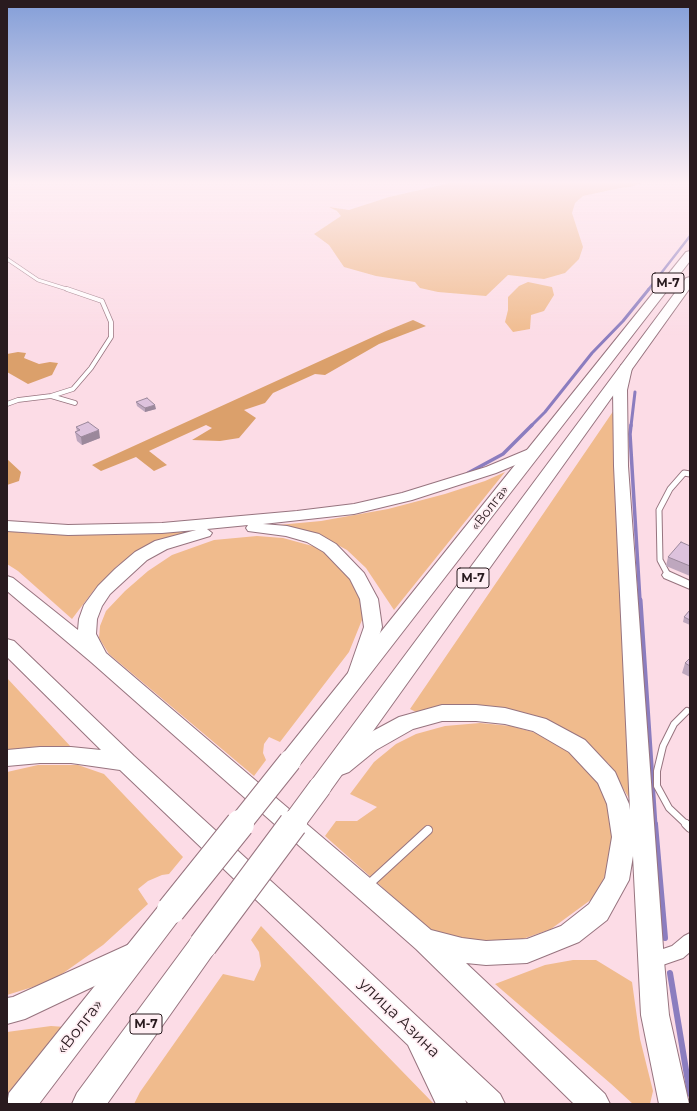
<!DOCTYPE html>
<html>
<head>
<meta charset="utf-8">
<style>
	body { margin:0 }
	#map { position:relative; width:697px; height:1111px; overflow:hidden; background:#fcdce6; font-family:Montserrat,sans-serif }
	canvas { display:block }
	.frame { position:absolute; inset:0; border:8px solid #291b1f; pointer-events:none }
</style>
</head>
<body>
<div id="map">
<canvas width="697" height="1111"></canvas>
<div class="frame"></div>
</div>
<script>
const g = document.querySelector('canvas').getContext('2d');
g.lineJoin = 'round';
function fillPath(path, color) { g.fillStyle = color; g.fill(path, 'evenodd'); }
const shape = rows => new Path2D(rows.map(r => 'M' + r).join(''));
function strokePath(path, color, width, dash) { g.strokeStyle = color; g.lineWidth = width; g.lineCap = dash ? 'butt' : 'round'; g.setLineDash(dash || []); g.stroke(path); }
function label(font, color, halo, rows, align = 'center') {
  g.font = font + ' Montserrat,sans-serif'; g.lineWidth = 3.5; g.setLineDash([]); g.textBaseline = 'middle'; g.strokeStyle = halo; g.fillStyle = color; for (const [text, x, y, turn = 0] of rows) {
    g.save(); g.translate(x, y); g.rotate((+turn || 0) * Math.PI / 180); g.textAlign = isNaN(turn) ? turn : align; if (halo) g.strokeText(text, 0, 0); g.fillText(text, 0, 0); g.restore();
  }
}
fillPath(shape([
	[454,182,645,182,630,187,620,188,583,196,575,203,572,213,583,247,579,259,565,273,544,279,508,275,486,296,438,292,420,288,415,282,376,276,344,267,329,245,314,234,341,216,337,211,329,207,349,210,389,197],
	[528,282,552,287,554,295,544,311,531,315,530,329,513,332,505,322,508,310,508,297,519,286],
	[614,410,630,800,609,764,577,736,437,708,416,712,410,709],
	[505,472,394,610,366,568,347,550,321,536,278,525,321,521,388,509,445,494,485,481],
	[200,529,143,549,117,566,94,590,72,619,18,571,7,564,7,531,35,534,117,535],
	[257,536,283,538,316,547,339,562,359,592,364,615,349,652,280,742,269,737,264,744,263,753,266,760,254,776,109,654,99,638,100,626,106,611,125,591,148,571,172,555,214,540],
	[7,678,72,748,7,751],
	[480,723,511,726,547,736,578,756,597,775,613,815,614,855,596,896,551,929,503,946,464,942,429,929,325,836,336,821,357,821,377,807,350,794,374,762,396,744,416,734,445,726],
	[38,765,78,765,104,774,183,857,169,874,162,875,148,881,138,889,148,904,103,945,52,981,7,995,7,772],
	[261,926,434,1104,134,1104,140,1092,223,974,254,981,261,966,259,952,251,940],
	[573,960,596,960,632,982,640,1039,653,1091,650,1104,633,1104,610,1083,495,984,545,965],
	[51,1026,65,1027,7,1100,7,1032]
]), '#f0bb8d');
fillPath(shape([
	[413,320,426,326,379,344,325,375,315,374,273,393,265,403,244,410,256,418,239,438,220,441,192,440,212,428,206,425,149,451,167,465,154,471,136,457,101,471,92,465,386,331],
	[18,352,26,353,24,358,39,364,50,362,58,363,52,375,28,384,7,372,7,354],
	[7,459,21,472,19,481,7,485]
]), '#dba06b');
strokePath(shape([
	[648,290,690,236]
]), '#8b7dbf', 2.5);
strokePath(shape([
	[531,426,545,412,592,353,623,321,649,289],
	[631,426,635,392]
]), '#8b7dbf', 3);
strokePath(shape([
	[631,425,630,434,640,601],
	[468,473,503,454,532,425]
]), '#8b7dbf', 3.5);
strokePath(shape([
	[640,600,655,825]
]), '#8b7dbf', 5);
strokePath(shape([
	[655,824,665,938],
	[670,973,690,1094]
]), '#8b7dbf', 6);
const serviceFar4 = shape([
	[7,259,38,280,70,290]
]);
const serviceFar3 = shape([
	[51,396,73,389,91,368,111,337,111,322,102,301,67,289],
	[7,404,18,400,51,396,75,403]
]);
const serviceFar2 = shape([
	[668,575,660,560,659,510,670,489,684,473,690,474]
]);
const serviceFar1 = shape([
	[687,825,669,808,657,786,657,771,663,746,674,724,687,711]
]);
const service = shape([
	[686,824,690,828],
	[368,885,428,830]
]);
const minor = shape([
	[668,571,690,581,690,589,664,578,662,575,664,572,668,571],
	[690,933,690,952,683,958,651,969,645,967,643,961,645,955,672,946,684,936,690,933]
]);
const primary = shape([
	[626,364,631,365,632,368,627,390,628,466,664,961,669,1015,689,1104,659,1104,641,1015,633,856,629,880,607,920,579,942,527,963,486,965,466,963,605,1094,610,1104,574,1104,416,949,91,662,7,591,7,576,13,578,78,630,79,619,84,605,98,586,115,569,135,552,155,541,196,530,162,533,68,535,7,531,7,521,68,525,162,523,297,511,354,504,402,493,486,467,529,449,534,448,539,449,541,452,539,455,496,473,412,500,354,514,263,524,287,526,319,534,336,544,364,573,378,599,382,627,365,678,358,680,351,678,348,673,364,627,360,599,350,579,324,552,307,542,286,536,248,531,246,528,248,525,207,529,212,533,210,536,167,549,147,560,110,594,102,606,97,619,96,634,106,653,431,930,462,938,486,941,527,939,561,926,589,904,605,878,612,837,607,804,598,783,569,752,533,731,505,724,476,721,442,721,413,729,376,750,349,772,341,775,333,772,330,766,333,760,360,738,399,717,442,705,476,705,505,708,546,719,585,740,615,772,629,804,630,810,614,466,613,390,620,368,621,365,626,364],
	[7,639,14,641,134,756,318,924,500,1094,505,1104,469,1104,465,1100,467,1104,436,1104,408,1045,120,770,71,763,40,763,7,766,7,750,40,747,71,747,101,750,7,657,7,639],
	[134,942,143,945,147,954,143,963,25,1019,7,1024,7,998,13,997,134,942]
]);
const trunk = shape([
	[690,251,690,261,298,767,290,770,282,767,279,761,282,755,686,252,690,251],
	[690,277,690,288,328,794,320,796,312,794,308,787,312,780,686,278,690,277],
	[171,898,180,902,184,910,180,918,39,1104,7,1104,9,1093,162,902,171,898],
	[203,932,213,936,217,945,213,954,107,1104,72,1104,77,1093,193,936,203,932]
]);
strokePath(serviceFar4, '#97747f', 4);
strokePath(serviceFar3, '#97747f', 5.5);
strokePath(serviceFar2, '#97747f', 7);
strokePath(serviceFar1, '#97747f', 8);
strokePath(service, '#97747f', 10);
strokePath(minor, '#97747f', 2);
strokePath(primary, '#97747f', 2);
strokePath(trunk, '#97747f', 2);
strokePath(serviceFar4, '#fff', 3);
strokePath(serviceFar3, '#fff', 4);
strokePath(serviceFar2, '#fff', 5);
strokePath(serviceFar1, '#fff', 6);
strokePath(service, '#fff', 8);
fillPath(minor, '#fff');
fillPath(primary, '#fff');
fillPath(trunk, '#fff');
const trunkBridgeFar1 = shape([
	[239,825,290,761],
	[292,825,320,787]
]);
const trunkBridge = shape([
	[171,910,240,824],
	[203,945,293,824]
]);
strokePath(trunkBridgeFar1, '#97747f', 24, []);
strokePath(trunkBridge, '#97747f', 30, []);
strokePath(trunkBridgeFar1, '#fff', 22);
strokePath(trunkBridge, '#fff', 28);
fillPath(shape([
	[136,402,156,409,145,412,137,406],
	[76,427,100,438,82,445,77,441,75,432,77,432],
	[690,546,690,576,666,566,668,557],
	[690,610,690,625,683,622,684,617],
	[690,658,690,677,682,673,685,663]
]), '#bea7be');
fillPath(shape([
	[155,405,156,409,145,412,145,408],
	[99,430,100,438,82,445,81,437]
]), '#9b889b');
const building = shape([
	[147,398,155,405,145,408,136,402,147,398],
	[88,422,99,430,81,437,75,432,80,430,76,427,88,422],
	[681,542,690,546,690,566,668,557,681,542],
	[690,610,690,620,684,617,690,610],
	[690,658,690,666,685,663,690,658]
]);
fillPath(building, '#ddc2dd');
strokePath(building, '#9b889b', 1);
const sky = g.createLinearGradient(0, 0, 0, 338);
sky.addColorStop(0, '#839ed8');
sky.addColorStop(0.54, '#feeff4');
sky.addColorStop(1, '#feeff400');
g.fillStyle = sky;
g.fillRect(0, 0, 697, 338);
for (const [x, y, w] of [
	[668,283,32],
	[473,578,32],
	[146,1024,32]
]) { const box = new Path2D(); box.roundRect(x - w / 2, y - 10, w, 20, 3); g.fillStyle = '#ffeef3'; g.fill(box); strokePath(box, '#291b1f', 1); }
label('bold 12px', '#291b1f', null, [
	["М-7",668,283],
	["М-7",473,578],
	["М-7",146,1024]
]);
label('13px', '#291b1f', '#ffeef3', [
	["«Волга»",490,508,-52]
]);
label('16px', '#291b1f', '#ffeef3', [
	["улица Азина",399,1018,44],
	["«Волга»",80,1027,-52]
]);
</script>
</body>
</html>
